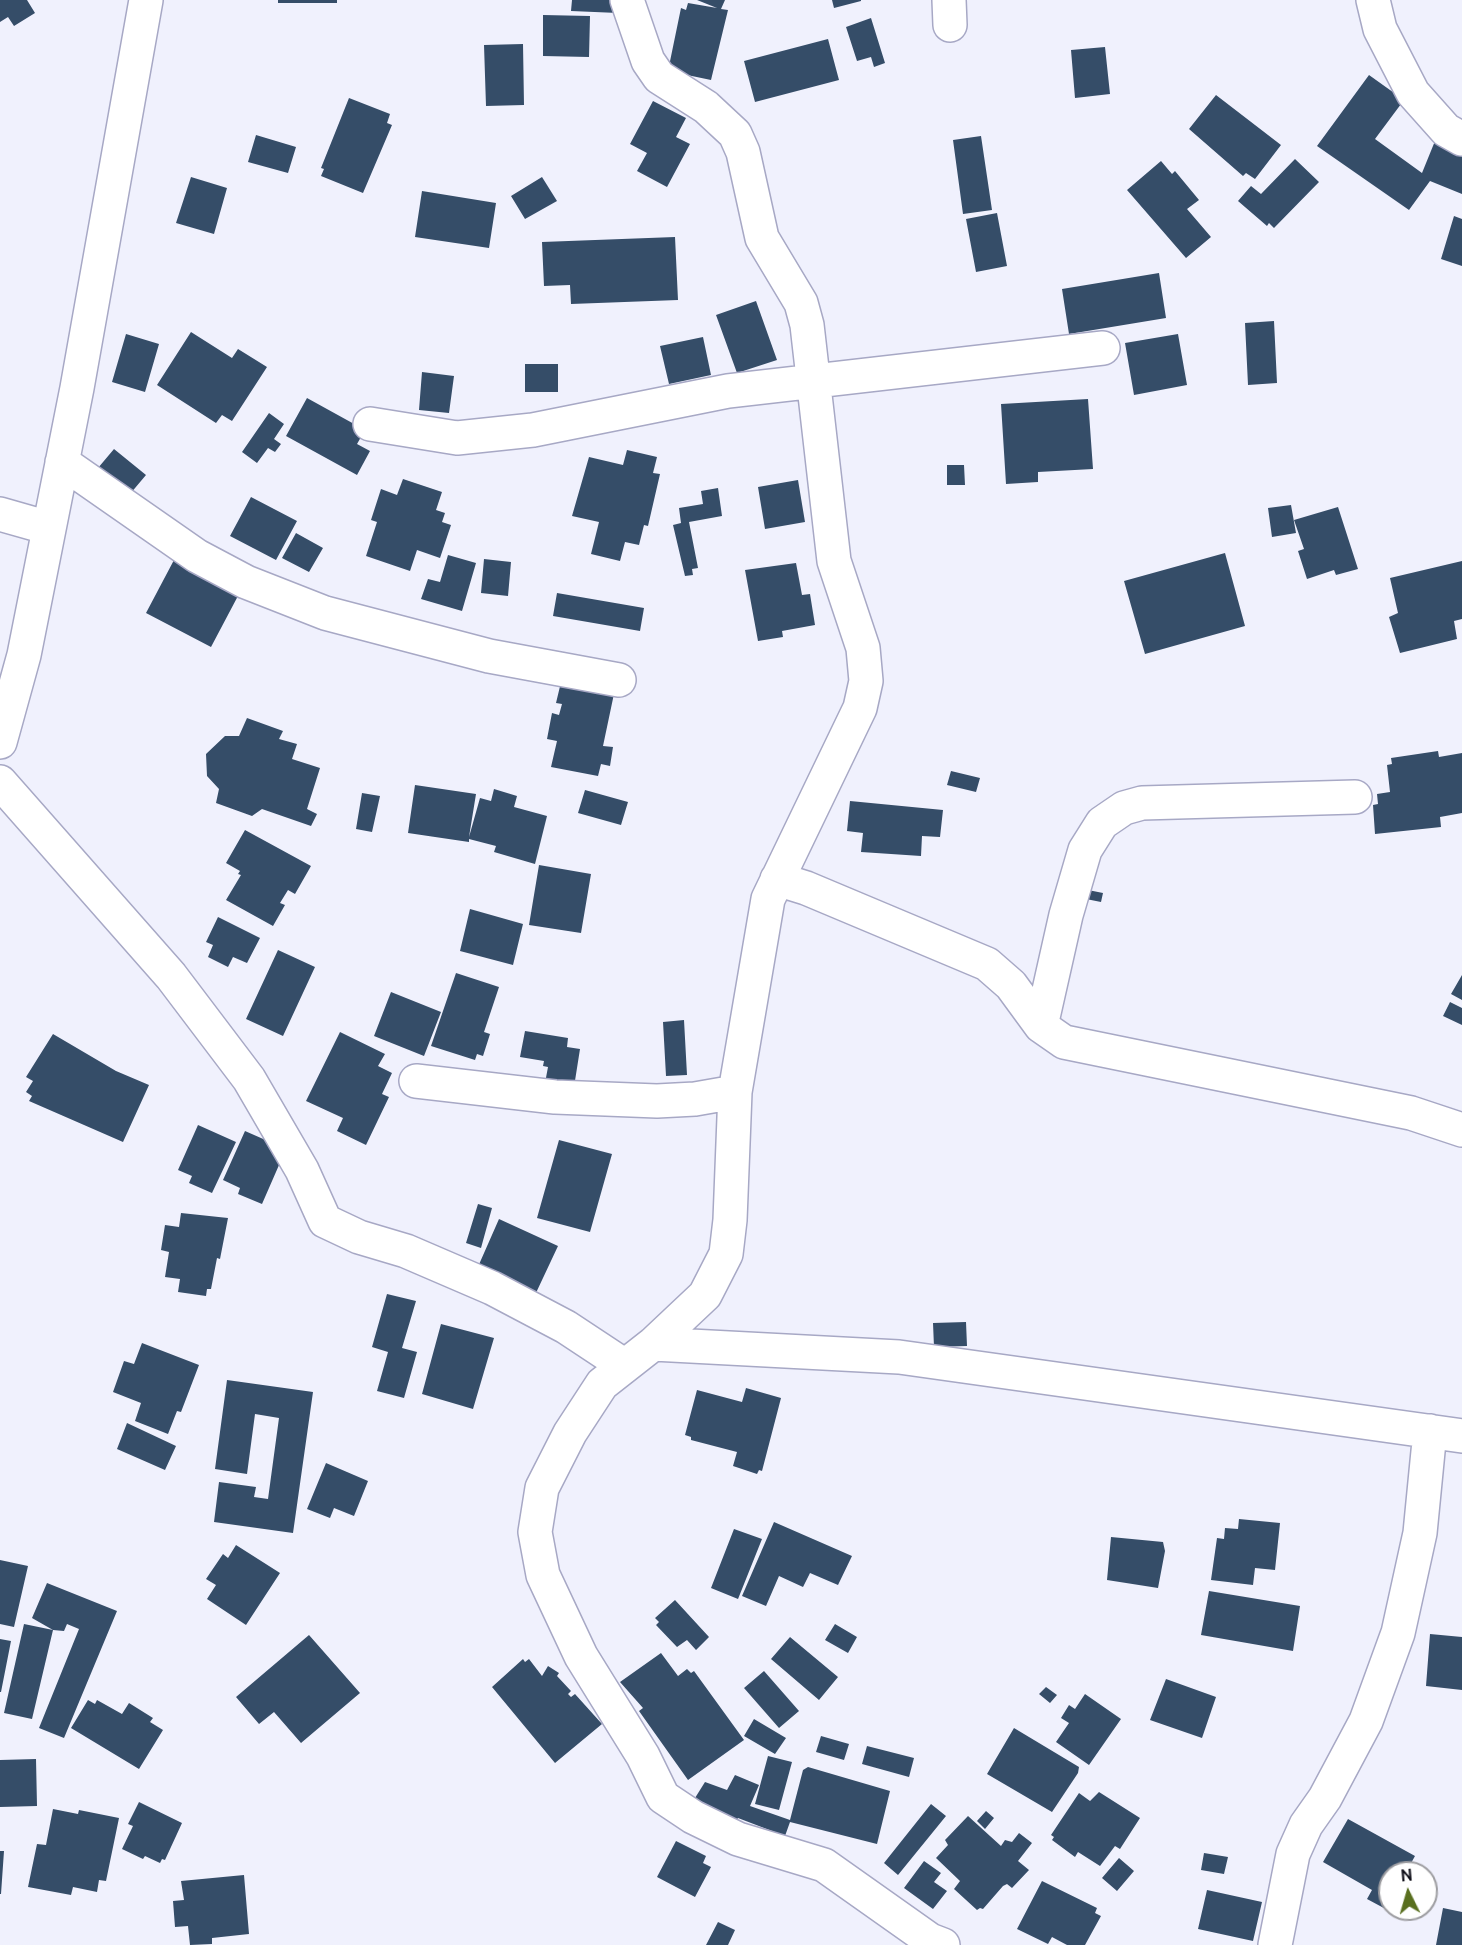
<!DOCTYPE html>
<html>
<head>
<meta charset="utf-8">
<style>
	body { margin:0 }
	#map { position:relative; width:1462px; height:1945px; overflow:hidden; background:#f0f1fd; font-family:Ubuntu,sans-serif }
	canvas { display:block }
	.north { position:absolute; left:1378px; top:1861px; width:60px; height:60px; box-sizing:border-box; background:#fff; border:2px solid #9d9da1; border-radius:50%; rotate:355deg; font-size:16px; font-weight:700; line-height:24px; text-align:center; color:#0b0b15 }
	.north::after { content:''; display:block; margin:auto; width:21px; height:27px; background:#596f1f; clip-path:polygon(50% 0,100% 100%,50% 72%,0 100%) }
</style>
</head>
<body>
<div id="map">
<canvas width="1462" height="1945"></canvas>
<div class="north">N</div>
</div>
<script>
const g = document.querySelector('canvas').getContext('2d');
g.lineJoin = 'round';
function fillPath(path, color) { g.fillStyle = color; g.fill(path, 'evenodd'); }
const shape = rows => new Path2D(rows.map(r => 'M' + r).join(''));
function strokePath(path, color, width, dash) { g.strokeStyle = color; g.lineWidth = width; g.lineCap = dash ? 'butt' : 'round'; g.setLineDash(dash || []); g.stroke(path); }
fillPath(shape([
	[0,0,27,0,35,13,14,26,8,17,0,22],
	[278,0,337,0,337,3,278,3],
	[572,0,618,0,618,13,571,11],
	[697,0,725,0,721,9,728,10,711,80,668,71,681,8,686,10,688,3,717,8],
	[832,0,861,0,861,1,834,8],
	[543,15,590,16,589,57,543,56],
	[871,18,885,63,874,67,871,57,857,61,846,27],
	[828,39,839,80,755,102,744,61],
	[523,44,524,105,486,106,484,45],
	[1105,47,1110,94,1075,98,1071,50],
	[1369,75,1404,100,1375,139,1422,173,1435,141,1462,152,1462,194,1430,181,1409,210,1317,146],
	[1216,95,1281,145,1255,179,1246,173,1243,176,1189,129],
	[349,98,390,114,387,123,392,125,363,193,321,176,324,169,321,168],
	[653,101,686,118,676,137,690,144,667,187,637,171,647,153,630,144],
	[256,135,296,147,288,173,248,162],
	[981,136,992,210,963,214,953,140],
	[1295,159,1319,182,1274,228,1269,223,1267,226,1238,201,1251,186,1261,194],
	[1161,161,1172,174,1175,171,1199,200,1187,209,1211,237,1186,258,1127,190],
	[191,177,227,188,214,234,176,223],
	[542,177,557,201,525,219,511,196],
	[422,191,496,203,489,248,415,237],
	[997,213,1007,266,976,272,966,219],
	[1454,216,1462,219,1462,266,1441,259],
	[675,237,678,300,571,304,570,285,544,286,542,242],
	[1159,273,1166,318,1069,334,1062,289],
	[756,301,777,360,737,373,716,315],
	[1274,321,1277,383,1248,385,1245,323],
	[191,332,232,358,238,349,267,367,232,421,222,415,216,423,157,385],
	[126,334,159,344,145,392,112,382],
	[1178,334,1187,385,1134,395,1125,343],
	[703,337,711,375,669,384,660,346],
	[525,364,558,364,558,392,525,392],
	[422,372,454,376,449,413,419,410],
	[307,398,365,430,357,444,370,451,357,475,286,436],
	[1088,399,1093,469,1038,472,1038,482,1006,484,1001,404],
	[269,413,284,424,274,439,281,444,275,452,268,448,257,463,242,452],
	[114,449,146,475,130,494,98,468],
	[627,450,657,457,653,473,660,474,648,526,644,525,639,545,625,542,620,561,591,554,599,522,572,516,589,457,623,465],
	[947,465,964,465,965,485,947,485],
	[403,479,442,492,436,510,445,513,442,522,451,525,440,558,417,550,410,571,366,556,377,522,371,520,381,489,397,495],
	[798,480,805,522,765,529,758,487],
	[718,488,722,516,689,522,698,568,692,569,693,575,685,576,673,525,681,523,679,508,703,504,701,491],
	[251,497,297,521,276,560,230,536],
	[1291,505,1296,533,1272,537,1268,508],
	[1338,507,1358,569,1336,575,1334,570,1307,579,1298,551,1304,549,1294,520],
	[296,533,323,548,309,572,282,558],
	[1225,553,1245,626,1145,654,1124,581],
	[448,555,476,563,462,611,421,599,428,579,440,582],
	[484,559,511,562,508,596,481,593],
	[174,560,239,594,211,647,146,613],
	[1462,561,1462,619,1454,621,1457,639,1400,653,1389,617,1398,613,1390,578],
	[796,563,802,595,810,594,815,625,782,631,783,637,758,641,745,570],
	[557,593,644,608,640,631,553,616],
	[562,678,615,689,603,746,613,747,610,766,601,764,598,776,551,767,557,741,547,739,552,713,559,715,562,704,556,703],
	[247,718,283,731,279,739,297,744,292,759,320,768,307,809,317,814,311,826,262,809,252,816,216,803,219,789,207,776,206,754,225,736,239,736],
	[1438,751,1439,757,1462,753,1462,813,1440,817,1441,827,1375,834,1373,805,1378,804,1377,794,1390,792,1387,765,1392,764,1391,758],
	[951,771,980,778,976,792,947,785],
	[415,785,476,794,469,837,480,798,491,801,494,789,517,796,514,807,547,816,535,864,494,852,496,846,469,839,469,842,408,833],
	[585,790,628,802,621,825,578,813],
	[362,793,380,796,372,832,356,829],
	[850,801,943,810,940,837,922,836,921,856,861,852,863,833,847,831],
	[245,830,311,866,295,894,288,890,280,903,285,905,273,926,226,900,241,875,238,874,240,871,226,863],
	[539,865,591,874,581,933,529,925],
	[1083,889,1103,893,1101,902,1081,898],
	[470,909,523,924,513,965,460,951],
	[218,917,260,938,247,963,233,957,228,967,208,957,213,945,206,942],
	[278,950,315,967,283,1036,246,1019],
	[456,973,499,987,484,1032,490,1034,483,1056,477,1054,475,1060,431,1046],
	[1462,975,1462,1000,1451,994],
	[391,992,441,1012,424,1056,374,1036],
	[1450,1002,1462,1008,1462,1025,1443,1016],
	[684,1020,687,1075,666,1076,663,1022],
	[525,1031,568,1038,567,1047,580,1049,574,1087,545,1083,548,1067,543,1066,544,1061,520,1057],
	[340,1032,385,1054,378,1066,392,1073,382,1094,389,1097,366,1145,337,1131,343,1118,306,1101],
	[53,1034,116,1071,149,1085,123,1142,29,1101,32,1096,26,1092,33,1081,26,1077],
	[198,1125,236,1142,212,1193,189,1183,192,1176,178,1170],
	[245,1131,286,1149,262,1204,238,1194,240,1188,223,1180],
	[559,1140,612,1154,590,1232,537,1218],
	[478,1204,492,1208,481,1248,466,1243],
	[181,1213,228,1218,220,1259,217,1258,211,1289,207,1289,206,1296,178,1292,180,1279,165,1277,169,1252,161,1250,165,1225,179,1227],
	[499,1219,558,1246,535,1295,477,1269],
	[387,1294,416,1301,402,1348,417,1352,404,1398,377,1391,388,1352,372,1347],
	[966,1322,967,1346,934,1347,933,1323],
	[441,1324,494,1338,473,1409,422,1394],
	[142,1343,199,1365,181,1412,177,1411,168,1434,135,1421,141,1403,113,1392,124,1361,134,1364],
	[227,1380,313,1392,293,1533,214,1522,219,1482,256,1487,254,1497,268,1499,279,1418,255,1414,247,1474,215,1469],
	[746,1388,781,1398,762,1471,759,1470,757,1474,733,1466,737,1452,691,1440,691,1437,685,1435,697,1390,742,1402],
	[127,1423,176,1446,165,1470,117,1449],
	[326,1463,368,1481,354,1516,334,1508,330,1518,307,1509],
	[1239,1519,1280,1523,1275,1570,1255,1568,1253,1585,1211,1580,1217,1538,1224,1539,1225,1528,1238,1529],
	[774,1522,852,1556,838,1585,810,1573,803,1587,779,1576,766,1606,742,1596],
	[734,1529,762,1539,738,1599,711,1588],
	[1111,1537,1163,1542,1165,1551,1158,1588,1107,1580],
	[236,1545,280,1573,246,1625,207,1599,216,1585,206,1579,223,1554,228,1558],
	[0,1560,28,1566,14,1627,0,1624],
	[47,1583,117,1611,64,1738,39,1728,79,1629,67,1624,64,1631,53,1630,32,1618],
	[1209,1591,1300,1606,1293,1651,1201,1635],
	[675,1600,709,1637,696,1650,687,1640,677,1647,656,1625,659,1622,655,1618],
	[24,1624,53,1630,32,1719,4,1713],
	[835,1624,857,1637,848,1653,825,1640],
	[1430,1634,1462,1637,1462,1690,1426,1686],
	[309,1635,360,1693,301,1743,274,1712,259,1724,236,1697],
	[790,1637,838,1677,819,1700,771,1659],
	[0,1639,11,1641,1,1692,0,1692],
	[661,1653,678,1676,687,1669,691,1673,694,1671,744,1740,688,1780,639,1711,643,1708,620,1682],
	[523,1659,525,1662,529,1659,542,1676,548,1666,559,1673,557,1676,571,1691,568,1694,571,1697,575,1694,602,1724,555,1763,492,1687],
	[764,1671,799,1711,779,1728,744,1688],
	[1166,1679,1216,1697,1202,1738,1150,1720],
	[1046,1687,1057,1695,1050,1703,1039,1694],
	[1085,1694,1121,1719,1089,1765,1056,1742,1069,1723,1061,1718,1069,1705,1075,1709],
	[88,1700,95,1704,97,1700,122,1714,129,1703,153,1718,150,1722,163,1730,139,1769,71,1728],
	[754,1719,786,1738,775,1754,744,1736],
	[1014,1728,1079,1767,1078,1773,1052,1812,987,1774],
	[821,1736,849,1744,844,1760,816,1752],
	[867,1746,914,1758,909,1777,862,1764],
	[768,1756,792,1762,779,1810,755,1804],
	[36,1759,37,1806,0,1807,0,1760],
	[808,1767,890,1791,877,1844,790,1822,785,1836,738,1818,736,1821,695,1798,705,1782,727,1790,735,1775,759,1785,750,1806,790,1820,803,1770],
	[1099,1792,1140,1818,1120,1849,1115,1846,1100,1866,1078,1852,1075,1857,1052,1840,1054,1837,1051,1835,1079,1793,1090,1801],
	[139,1802,182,1823,165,1860,162,1859,160,1863,145,1856,143,1859,122,1849,133,1826,128,1824],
	[931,1804,946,1816,898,1875,884,1863],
	[53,1809,78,1814,79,1810,119,1818,106,1881,99,1880,97,1892,73,1887,71,1895,28,1887,37,1844,46,1845],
	[986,1811,994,1818,985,1829,977,1821],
	[968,1816,1001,1846,1005,1840,1012,1842,1019,1833,1032,1843,1018,1861,1029,1870,1012,1888,1007,1884,1003,1886,983,1909,980,1908,977,1910,954,1889,960,1881,936,1858,948,1845,945,1840],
	[1348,1819,1415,1856,1410,1865,1426,1873,1390,1873,1390,1909,1398,1909,1395,1914,1367,1899,1372,1890,1323,1862],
	[676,1841,706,1856,703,1863,711,1867,695,1897,657,1877],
	[0,1851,4,1851,1,1894,0,1894],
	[1204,1853,1228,1857,1224,1874,1201,1870],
	[1119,1858,1134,1871,1117,1891,1102,1878],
	[924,1861,941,1873,934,1882,947,1891,933,1909,904,1888],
	[244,1875,249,1934,212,1938,212,1944,190,1945,188,1926,175,1927,173,1901,184,1900,181,1881],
	[1042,1881,1097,1908,1095,1913,1101,1916,1085,1945,1067,1945,1052,1937,1048,1944,1017,1929],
	[1207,1890,1262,1902,1253,1941,1198,1929],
	[1443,1908,1462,1912,1462,1945,1436,1945],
	[718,1922,735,1930,728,1945,706,1945]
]), '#354d68');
const minor = shape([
	[627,0,648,61,659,77,706,107,735,134,743,152,762,238,801,303,807,325,834,561,863,648,866,681,860,708,768,899,735,1092,730,1220,726,1254,705,1295,653,1344,602,1384,570,1433,542,1488,535,1532,543,1575,581,1656,643,1756,663,1797,693,1817,738,1839,824,1865,930,1940,943,1945],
	[949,0,950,25],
	[1373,0,1380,29,1413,93,1446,130,1462,139],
	[370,424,457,438,533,430,728,391,1103,348],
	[62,462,197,556,246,582,325,613,489,656,619,680],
	[0,514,49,528],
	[0,742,24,655,77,388,146,0],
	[0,782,171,976,249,1079,302,1170,325,1221,359,1237,406,1251,492,1288,566,1327,625,1366],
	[777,879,806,888,987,964,1011,985,1041,1026,1064,1042,1411,1113,1462,1130],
	[1041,1026,1066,915,1085,850,1102,823,1124,808,1142,803,1355,797],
	[416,1081,555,1097,657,1101,695,1099,735,1092],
	[653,1344,899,1357,1462,1436],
	[1275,1945,1293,1854,1306,1825,1325,1798,1366,1721,1398,1633,1420,1533,1430,1431]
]);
strokePath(minor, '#a7a8c5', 36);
strokePath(minor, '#fff', 33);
</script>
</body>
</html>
